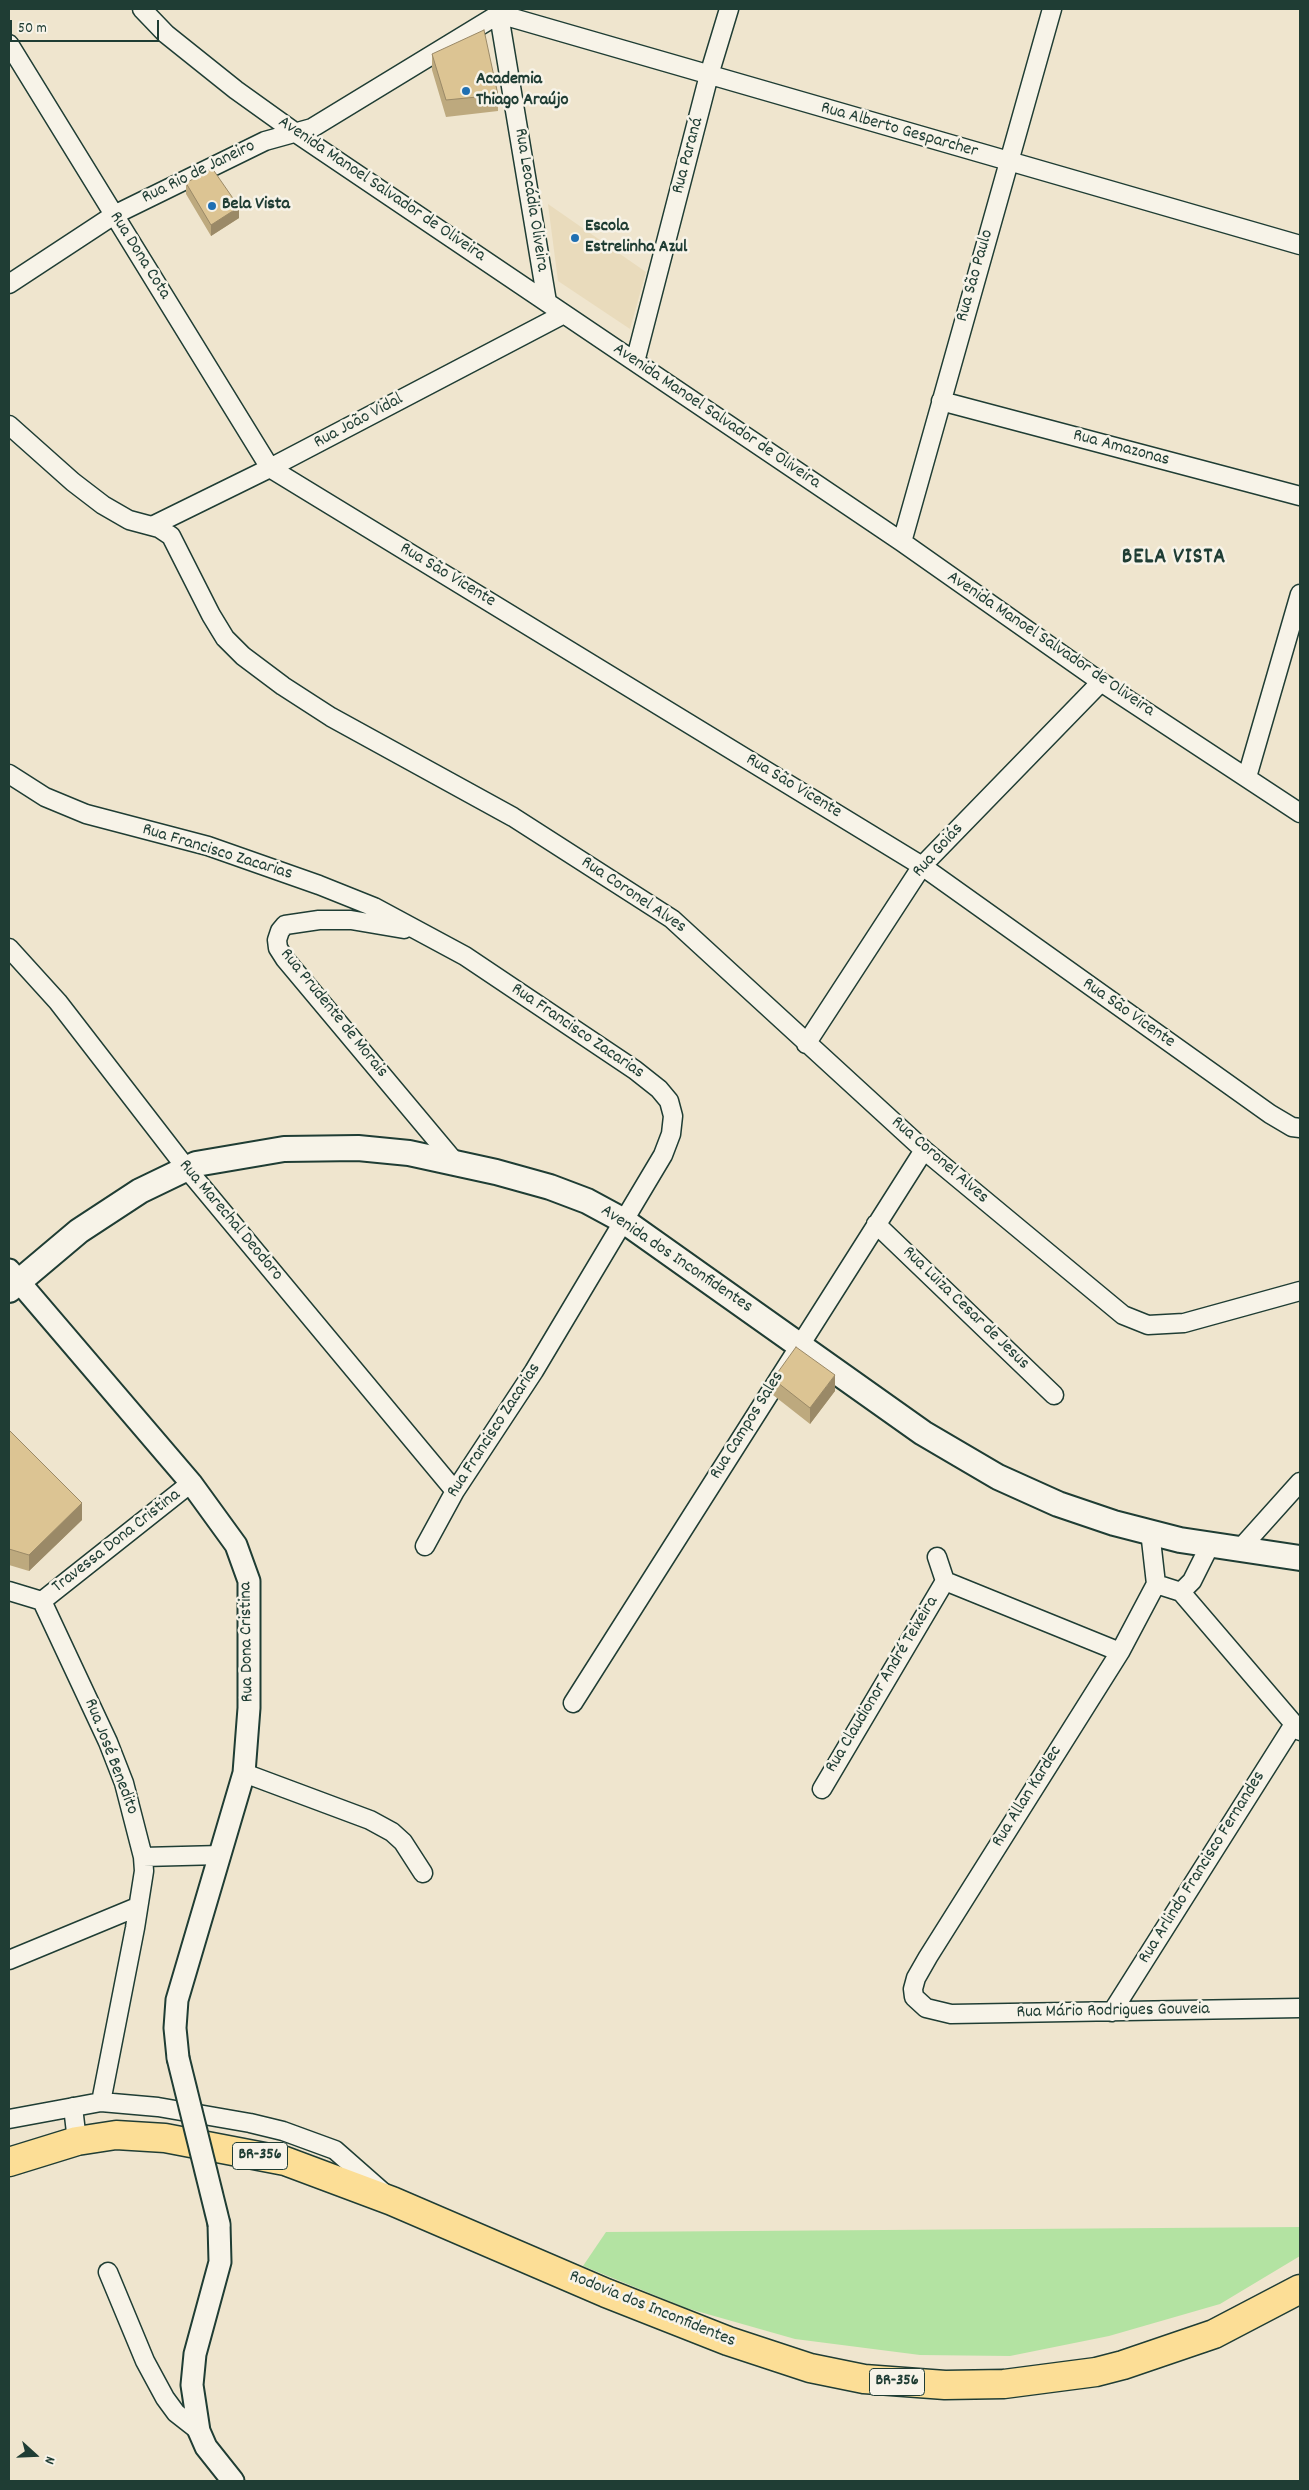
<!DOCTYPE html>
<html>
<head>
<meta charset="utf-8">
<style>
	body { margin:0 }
	#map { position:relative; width:1309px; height:2490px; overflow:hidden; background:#efe5ce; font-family:Dekko,sans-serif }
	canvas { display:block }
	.frame { position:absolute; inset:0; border:10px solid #1f3d34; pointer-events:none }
	.north { position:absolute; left:10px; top:2430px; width:50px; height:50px; -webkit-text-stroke:4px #f7f3e8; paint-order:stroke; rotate:110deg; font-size:14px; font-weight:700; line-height:20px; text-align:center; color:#1f3d34 }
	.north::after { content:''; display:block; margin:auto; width:18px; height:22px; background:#1f3d34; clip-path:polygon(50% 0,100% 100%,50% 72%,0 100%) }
	.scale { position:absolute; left:10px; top:20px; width:149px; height:22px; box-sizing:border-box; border:2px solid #1f3d34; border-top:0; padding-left:6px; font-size:15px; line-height:18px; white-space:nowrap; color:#1f3d34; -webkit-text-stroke:4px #f7f3e8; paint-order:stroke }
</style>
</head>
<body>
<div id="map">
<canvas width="1309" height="2490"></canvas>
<div class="frame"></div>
<div class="north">N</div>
<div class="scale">50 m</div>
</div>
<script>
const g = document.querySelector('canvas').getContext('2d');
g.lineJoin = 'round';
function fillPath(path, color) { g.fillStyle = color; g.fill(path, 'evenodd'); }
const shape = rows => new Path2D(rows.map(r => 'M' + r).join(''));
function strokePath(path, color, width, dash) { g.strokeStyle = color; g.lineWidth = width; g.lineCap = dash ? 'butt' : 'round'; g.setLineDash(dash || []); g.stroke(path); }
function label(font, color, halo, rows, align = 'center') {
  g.font = font + ' Dekko,sans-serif'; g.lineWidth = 5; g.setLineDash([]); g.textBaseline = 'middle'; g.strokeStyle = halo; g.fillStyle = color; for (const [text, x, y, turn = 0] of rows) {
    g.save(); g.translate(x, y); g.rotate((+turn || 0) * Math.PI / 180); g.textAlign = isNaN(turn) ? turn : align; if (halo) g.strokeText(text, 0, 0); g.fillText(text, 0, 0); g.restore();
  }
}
fillPath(shape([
	[548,204,646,272,630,329,558,281]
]), '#e9dbbc');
fillPath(shape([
	[1300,2227,1300,2256,1220,2304,1109,2336,1010,2356,920,2355,795,2339,686,2308,583,2266,606,2232]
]), '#b3e3a2');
const minor = shape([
	[142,9,166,34,236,90,296,133,902,542,1101,682,1300,813],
	[498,9,547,302],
	[9,44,270,468,922,866,1270,1114,1292,1127,1300,1128],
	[9,284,114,215,265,141,312,128,499,14,1300,245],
	[635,362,709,75,729,9],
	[941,401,1300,496],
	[9,425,73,482,103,505,129,520,159,528,171,536,211,615,225,638,243,656,283,686,331,717,513,817,672,919,924,1150,1123,1315,1148,1325,1184,1323,1300,1291],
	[152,526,270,468,564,314],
	[902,542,1052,9],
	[9,774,45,797,86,814,208,846,319,885,374,907,465,956,635,1070,659,1089,669,1101,673,1116,671,1134,663,1155,534,1371,455,1491,425,1546],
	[1247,777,1300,594],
	[404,929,351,920,319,920,285,925,280,931,277,940,278,948,285,959,455,1162],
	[9,948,58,1002,187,1169,455,1491],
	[806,1044,922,866,1101,682],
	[876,1224,1054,1395],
	[1150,1531,1156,1584,1181,1592,1192,1581,1210,1545],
	[1239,1550,1300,1482],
	[945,1581,1120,1652],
	[1156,1584,1120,1652,928,1957,916,1978,913,1989,914,1997,926,2008,951,2014,1300,2008],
	[9,1591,42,1601,108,1742,124,1783,143,1857,144,1871,135,1928,101,2102],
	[1181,1592,1300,1731],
	[42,1601,191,1483],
	[573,1703,924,1150],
	[244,1773,370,1820,392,1832,403,1842,423,1873],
	[822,1789,945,1581,937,1557],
	[143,1857,221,1855],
	[9,1960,137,1907],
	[1112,2012,1294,1724],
	[73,2107,77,2141],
	[9,2119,101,2102,158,2107,250,2123,283,2131,335,2150,385,2194],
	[108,2272,145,2361,165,2398,176,2413,199,2431]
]);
const tertiary = shape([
	[9,1270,191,1483,236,1545,249,1581,249,1708,244,1773,177,2000,175,2028,178,2058],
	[219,2224,220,2262,195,2354,192,2385,199,2431,206,2447,233,2481]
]);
const secondary = shape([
	[9,1290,79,1231,140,1191,196,1164,284,1149,358,1148,409,1153,496,1172,550,1187,587,1201,624,1221,923,1433,998,1477,1058,1504,1114,1523,1180,1540,1300,1558]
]);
const primary = shape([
	[9,2162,77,2141,116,2135,165,2138,285,2161,392,2201,606,2293,728,2341,810,2368,864,2379,945,2385,1004,2384,1096,2372,1123,2365,1214,2334,1300,2289]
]);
strokePath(minor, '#1f3d34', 21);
strokePath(tertiary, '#1f3d34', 25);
strokePath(secondary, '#1f3d34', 28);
strokePath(primary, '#1f3d34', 31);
strokePath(minor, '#f7f3e8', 18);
strokePath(tertiary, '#f7f3e8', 21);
strokePath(secondary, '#f7f3e8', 24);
strokePath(primary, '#fcde96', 28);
const tertiaryBridge = shape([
	[178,2058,219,2224]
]);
strokePath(tertiaryBridge, '#1f3d34', 25, []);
strokePath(tertiaryBridge, '#f7f3e8', 21);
fillPath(shape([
	[432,54,498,95,498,111,446,117,432,70],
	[186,183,239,218,211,236,186,194],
	[773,1379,835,1391,810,1424,773,1395],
	[9,1430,82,1520,29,1571,9,1565]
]), '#bda97e');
fillPath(shape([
	[239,207,239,218,211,236,211,225],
	[835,1375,835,1391,810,1424,810,1408],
	[82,1503,82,1520,29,1571,29,1555]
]), '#9a8967');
const building = shape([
	[484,30,498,95,446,100,432,54,484,30],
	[212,168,239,207,211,225,186,183,212,168],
	[796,1347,835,1375,810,1408,773,1379,796,1347],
	[9,1430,82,1503,29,1555,9,1549,9,1430]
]);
fillPath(building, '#dcc493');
strokePath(building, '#9a8967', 1);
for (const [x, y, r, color] of [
	[466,91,5,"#1f6fb2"],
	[212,206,5,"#1f6fb2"],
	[575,238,5,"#1f6fb2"]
]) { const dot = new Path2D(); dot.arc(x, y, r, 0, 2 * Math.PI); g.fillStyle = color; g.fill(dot); strokePath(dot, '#f7f3e8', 2); }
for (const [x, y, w] of [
	[260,2156,55],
	[897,2382,55]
]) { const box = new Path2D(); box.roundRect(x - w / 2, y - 13.5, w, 27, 4); g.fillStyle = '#f7f3e8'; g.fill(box); strokePath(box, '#1f3d34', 1); }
label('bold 16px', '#1f3d34', null, [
	["BR-356",260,2156],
	["BR-356",897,2382]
]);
label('bold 18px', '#1f3d34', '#f7f3e8', [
	["Academia",476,81],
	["Thiago Araújo",476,102],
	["Bela Vista",222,206],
	["Escola",585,228],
	["Estrelinha Azul",585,249]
], 'left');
label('18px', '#1f3d34', '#f7f3e8', [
	["Rua Alberto Gesparcher",899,131,16],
	["Rua Paraná",689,156,-75],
	["Rua Rio de Janeiro",199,173,-26],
	["Avenida Manoel Salvador de Oliveira",381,190,34],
	["Rua Leocádia Oliveira",530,200,81],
	["Rua Dona Cota",139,256,58],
	["Rua São Paulo",976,276,-74],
	["Avenida Manoel Salvador de Oliveira",716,417,34],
	["Rua João Vidal",359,422,-28],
	["Rua Amazonas",1121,449,15],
	["Rua São Vicente",447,576,31],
	["Avenida Manoel Salvador de Oliveira",1050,645,34],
	["Rua São Vicente",793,787,31],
	["Rua Goiás",939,851,-48],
	["Rua Francisco Zacarias",217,853,17],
	["Rua Coronel Alves",633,896,34],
	["Rua Prudente de Morais",333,1014,51],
	["Rua São Vicente",1128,1014,35],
	["Rua Francisco Zacarias",577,1032,34],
	["Rua Coronel Alves",939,1161,41],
	["Rua Marechal Deodoro",230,1221,50],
	["Avenida dos Inconfidentes",676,1260,34],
	["Rua Luiza Cesar de Jesus",965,1309,44],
	["Rua Campos Sales",748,1426,-58],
	["Rua Francisco Zacarias",495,1431,-57],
	["Travessa Dona Cristina",117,1542,-38],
	["Rua Dona Cristina",248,1642,-91],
	["Rua Claudionor André Teixeira",883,1685,-59],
	["Rua José Benedito",110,1757,69],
	["Rua Allan Kardec",1028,1797,-58],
	["Rua Arlindo Francisco Fernandes",1203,1868,-58],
	["Rua Mário Rodrigues Gouveia",1113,2012,-1],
	["Rodovia dos Inconfidentes",652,2310,22]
]);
g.letterSpacing = '1px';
label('bold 22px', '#1f3d34', '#f7f3e8', [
	["BELA VISTA",1174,559]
]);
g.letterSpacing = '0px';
</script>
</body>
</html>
